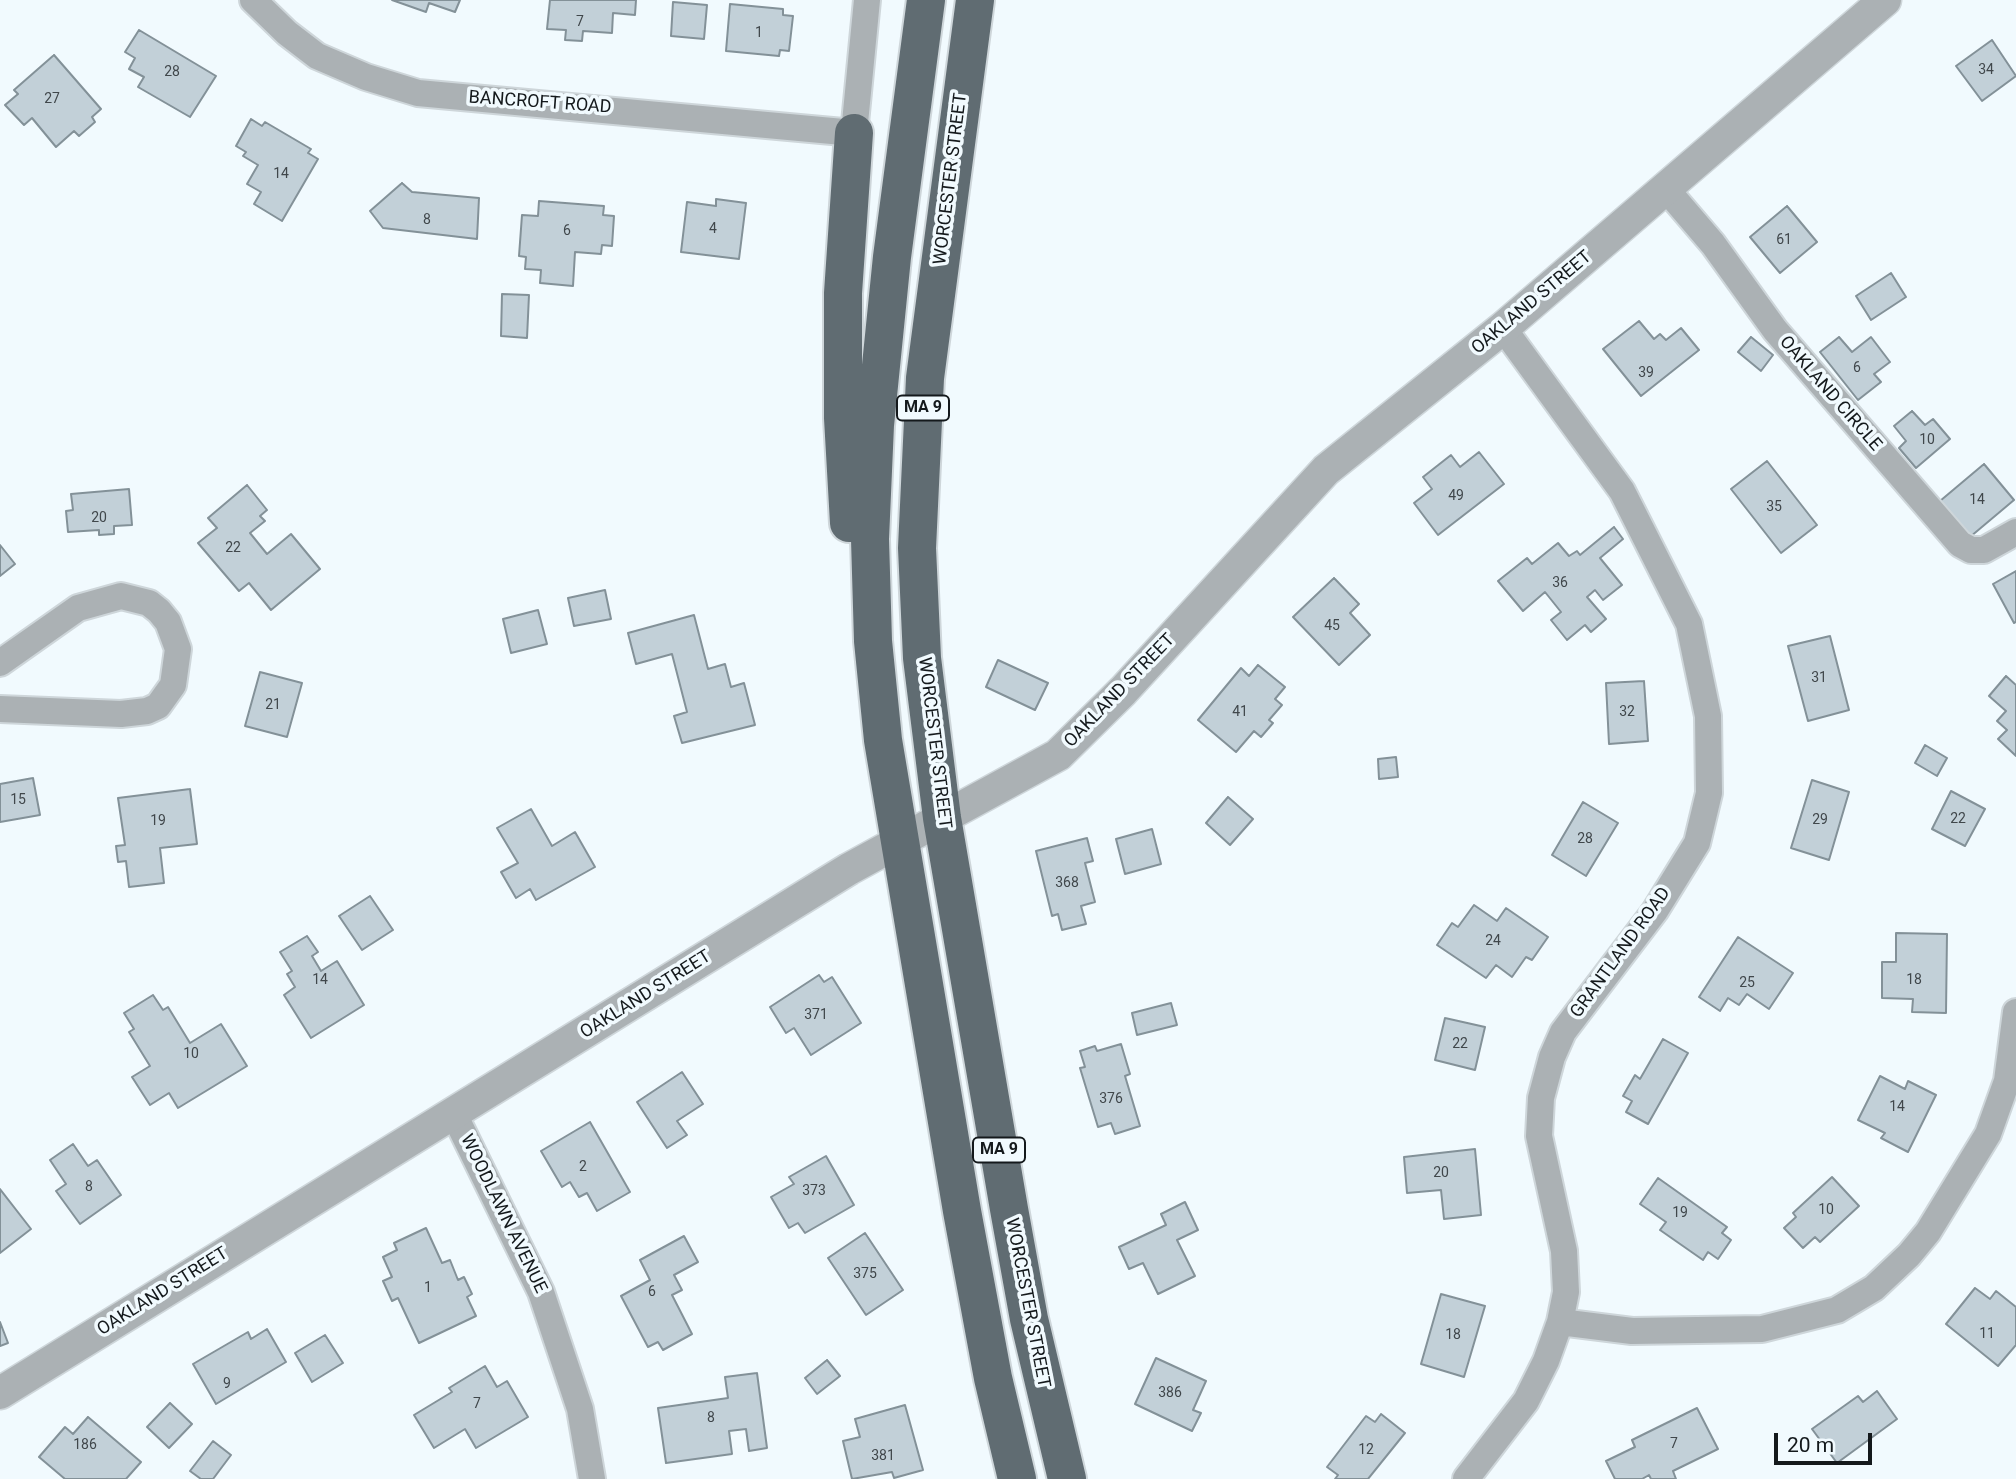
<!DOCTYPE html>
<html>
<head>
<meta charset="utf-8">
<style>
	body { margin:0 }
	#map { position:relative; width:2016px; height:1479px; overflow:hidden; background:#f1fafe; font-family:Roboto,sans-serif }
	canvas { display:block }
	.scale { position:absolute; left:1774px; top:1433px; width:98px; height:32px; box-sizing:border-box; border:4px solid #14191c; border-top:0; padding-left:9px; font-size:21px; line-height:24px; white-space:nowrap; color:#14191c; -webkit-text-stroke:5px #f1fafe; paint-order:stroke }
</style>
</head>
<body>
<div id="map">
<canvas width="2016" height="1479"></canvas>
<div class="scale">20 m</div>
</div>
<script>
const g = document.querySelector('canvas').getContext('2d');
g.lineJoin = 'round';
function fillPath(path, color) { g.fillStyle = color; g.fill(path, 'evenodd'); }
const shape = rows => new Path2D(rows.map(r => 'M' + r).join(''));
function strokePath(path, color, width, dash) { g.strokeStyle = color; g.lineWidth = width; g.lineCap = dash ? 'butt' : 'round'; g.setLineDash(dash || []); g.stroke(path); }
function label(font, color, halo, rows, align = 'center') {
  g.font = font + ' Roboto,sans-serif'; g.lineWidth = 7; g.setLineDash([]); g.textBaseline = 'middle'; g.strokeStyle = halo; g.fillStyle = color; for (const [text, x, y, turn = 0] of rows) {
    g.save(); g.translate(x, y); g.rotate((+turn || 0) * Math.PI / 180); g.textAlign = isNaN(turn) ? turn : align; if (halo) g.strokeText(text, 0, 0); g.fillText(text, 0, 0); g.restore();
  }
}
const building = shape([
	[392,0,460,0,455,12,429,3,426,12,392,0],
	[550,0,636,0,635,15,613,13,612,33,583,31,582,41,565,40,566,30,547,29,550,0],
	[673,2,707,5,704,39,671,36,673,2],
	[730,4,783,9,783,15,793,16,789,51,780,50,779,56,726,51,730,4],
	[139,30,216,76,190,117,138,87,144,77,129,69,135,58,125,52,139,30],
	[1992,40,2016,76,1982,101,1956,66,1992,40],
	[54,55,101,109,92,117,95,122,79,136,74,131,56,147,32,118,24,125,5,105,18,94,14,90,54,55],
	[251,119,262,126,265,122,311,149,308,153,318,159,282,221,254,204,261,192,247,184,258,165,243,156,246,152,236,146,251,119],
	[402,183,412,192,479,198,477,239,383,228,370,211,402,183],
	[716,199,746,203,739,259,681,252,687,202,716,206,716,199],
	[539,201,604,206,603,215,614,216,612,246,602,245,601,254,575,252,573,286,540,283,541,270,525,269,526,257,519,256,522,215,538,216,539,201],
	[1787,206,1817,242,1780,273,1750,237,1787,206],
	[1891,273,1906,297,1871,320,1856,296,1891,273],
	[502,294,529,295,527,338,501,336,502,294],
	[1639,321,1654,339,1660,334,1666,340,1681,328,1699,350,1641,396,1603,349,1639,321],
	[1751,337,1773,355,1761,371,1738,352,1751,337],
	[1839,337,1852,352,1871,337,1890,362,1874,374,1881,382,1858,400,1820,352,1839,337],
	[1912,411,1925,425,1933,419,1950,439,1916,468,1899,448,1906,441,1894,426,1912,411],
	[1479,452,1504,484,1438,535,1414,503,1432,489,1423,477,1451,455,1460,467,1479,452],
	[1767,461,1817,525,1781,553,1731,489,1767,461],
	[1984,464,2014,500,1970,537,1940,501,1984,464],
	[247,485,267,510,260,516,265,521,250,533,267,554,291,534,320,569,271,610,249,583,239,591,198,543,217,528,208,518,247,485],
	[129,489,132,525,114,526,114,534,99,535,99,530,68,532,66,511,73,510,71,494,129,489],
	[1614,527,1623,539,1600,558,1622,585,1603,600,1595,590,1587,597,1606,619,1591,632,1585,625,1567,640,1551,620,1561,612,1545,592,1523,611,1498,581,1527,558,1532,564,1558,543,1569,556,1577,551,1580,555,1614,527],
	[0,545,15,564,0,576,0,545],
	[2016,571,2016,622,2014,623,1993,584,2016,571],
	[1334,578,1359,604,1350,613,1370,635,1339,665,1293,617,1334,578],
	[605,590,611,619,574,626,568,598,605,590],
	[538,610,547,644,511,653,503,619,538,610],
	[694,615,708,669,725,664,731,687,744,683,755,725,682,743,674,716,687,712,672,654,636,664,628,633,694,615],
	[1830,636,1849,710,1808,721,1788,646,1830,636],
	[998,660,1048,683,1035,710,986,687,998,660],
	[1258,665,1285,687,1275,699,1282,705,1269,720,1273,723,1261,737,1254,731,1236,752,1198,720,1241,668,1249,676,1258,665],
	[260,672,302,683,287,737,245,726,260,672],
	[2006,676,2016,685,2016,756,1998,739,2007,730,1997,721,2006,711,1989,696,2006,676],
	[1644,681,1648,741,1609,744,1606,683,1644,681],
	[1925,745,1947,758,1937,776,1915,763,1925,745],
	[1396,757,1398,777,1379,779,1378,759,1396,757],
	[33,778,40,815,0,822,0,784,33,778],
	[1812,780,1849,792,1829,860,1791,848,1812,780],
	[190,789,197,844,160,848,164,883,129,887,126,861,118,862,116,846,125,845,118,798,190,789],
	[1951,791,1985,809,1965,846,1932,829,1951,791],
	[1228,797,1253,819,1230,845,1206,823,1228,797],
	[1583,802,1618,823,1586,876,1552,855,1583,802],
	[531,809,552,846,575,832,595,867,536,900,530,889,516,898,501,872,518,863,497,828,531,809],
	[1152,829,1161,864,1125,874,1116,839,1152,829],
	[1087,838,1093,861,1085,863,1095,902,1081,906,1086,924,1062,930,1058,914,1052,916,1036,851,1087,838],
	[370,896,393,930,362,950,339,916,370,896],
	[1474,905,1497,921,1506,908,1548,937,1532,960,1526,957,1512,977,1496,965,1486,978,1437,945,1452,923,1458,927,1474,905],
	[1896,933,1947,934,1946,1013,1912,1012,1913,999,1882,998,1882,962,1896,962,1896,933],
	[307,936,318,952,312,956,321,971,337,961,364,1005,311,1038,284,995,295,987,287,974,292,971,280,952,307,936],
	[1738,937,1793,973,1769,1009,1747,994,1739,1005,1728,998,1720,1011,1699,997,1738,937],
	[819,975,824,982,832,977,861,1023,811,1055,794,1028,786,1033,770,1007,819,975],
	[153,995,163,1010,168,1007,190,1043,221,1024,247,1066,178,1108,169,1093,150,1105,132,1077,150,1066,129,1032,134,1029,124,1013,153,995],
	[1171,1003,1177,1025,1137,1035,1132,1013,1171,1003],
	[1445,1018,1485,1027,1475,1070,1435,1060,1445,1018],
	[1663,1039,1688,1053,1648,1124,1626,1112,1632,1101,1623,1096,1635,1075,1640,1079,1663,1039],
	[1121,1044,1130,1074,1125,1076,1140,1126,1115,1134,1111,1123,1098,1127,1080,1068,1085,1067,1080,1051,1095,1046,1097,1051,1121,1044],
	[682,1072,703,1104,677,1121,687,1135,667,1148,637,1102,682,1072],
	[1880,1076,1905,1089,1908,1081,1936,1095,1908,1152,1881,1138,1885,1133,1858,1120,1880,1076],
	[590,1122,630,1192,597,1211,587,1193,579,1197,570,1182,562,1187,541,1151,590,1122],
	[73,1144,88,1166,97,1160,121,1195,80,1224,56,1191,66,1184,50,1160,73,1144],
	[1475,1149,1481,1215,1444,1219,1441,1190,1407,1193,1404,1157,1475,1149],
	[826,1156,854,1205,805,1233,798,1223,789,1228,771,1197,794,1184,789,1177,826,1156],
	[1832,1177,1859,1206,1820,1242,1815,1237,1803,1248,1784,1228,1796,1217,1793,1213,1832,1177],
	[1658,1178,1727,1227,1722,1233,1731,1240,1718,1259,1708,1252,1703,1260,1660,1230,1666,1222,1640,1204,1658,1178],
	[0,1189,31,1229,0,1253,0,1189],
	[1185,1202,1198,1230,1177,1240,1195,1276,1158,1294,1143,1263,1129,1269,1119,1247,1166,1225,1161,1214,1185,1202],
	[426,1228,442,1263,450,1260,458,1280,464,1277,472,1294,467,1297,476,1316,419,1343,398,1298,392,1301,383,1281,392,1277,383,1257,397,1250,394,1243,426,1228],
	[865,1233,903,1290,866,1315,828,1258,865,1233],
	[684,1236,698,1262,674,1275,682,1290,672,1295,692,1334,663,1350,658,1342,648,1347,621,1296,650,1280,640,1260,684,1236],
	[1975,1288,1990,1299,1996,1291,2016,1307,2016,1345,1998,1366,1946,1324,1975,1288],
	[1441,1294,1485,1306,1464,1377,1421,1364,1441,1294],
	[0,1322,8,1343,0,1346,0,1322],
	[267,1329,286,1362,216,1404,193,1364,248,1332,251,1339,267,1329],
	[325,1335,343,1363,312,1382,295,1353,325,1335],
	[1156,1358,1206,1381,1193,1410,1201,1413,1192,1431,1135,1404,1156,1358],
	[827,1360,840,1376,817,1394,805,1378,827,1360],
	[485,1366,497,1387,507,1381,528,1417,476,1448,465,1429,434,1448,414,1415,452,1392,449,1388,485,1366],
	[757,1373,767,1448,749,1451,746,1429,729,1431,732,1454,666,1463,658,1408,728,1398,725,1377,757,1373],
	[1877,1391,1897,1419,1837,1463,1812,1429,1858,1396,1863,1402,1877,1391],
	[170,1403,192,1424,169,1448,147,1427,170,1403],
	[905,1405,923,1470,894,1478,892,1472,852,1479,843,1441,860,1437,855,1419,905,1405],
	[1697,1408,1718,1449,1673,1471,1676,1479,1651,1479,1649,1475,1642,1479,1615,1479,1606,1461,1635,1447,1632,1440,1697,1408],
	[1381,1414,1405,1433,1368,1479,1335,1479,1338,1475,1327,1467,1366,1416,1375,1422,1381,1414],
	[88,1417,141,1462,126,1479,65,1479,39,1457,65,1427,73,1434,88,1417],
	[213,1441,231,1455,213,1479,201,1479,190,1471,213,1441]
]);
fillPath(building, '#c2d0d8');
strokePath(building, '#839198', 2);
const minor = shape([
	[253,0,287,33,317,56,366,77,418,93,854,133,867,0],
	[1666,189,1713,244,1775,330,1960,544,1971,550,1984,550,2016,532],
	[0,663,78,608,121,596,149,603,159,611,168,622,178,649,173,685,158,706,147,711,121,714,0,709],
	[453,1112,541,1292,580,1409,592,1479],
	[1560,1322,1632,1331,1762,1329,1837,1310,1874,1288,1909,1255,1928,1232,1988,1134,2007,1081,2016,1012],
	[1466,1479,1526,1401,1546,1361,1560,1322,1566,1292,1564,1251,1539,1136,1541,1098,1552,1057,1563,1032,1655,911,1697,843,1709,793,1708,716,1689,624,1622,491,1503,328]
]);
const tertiary = shape([
	[0,1393,849,869,1058,755,1123,691,1326,470,1503,328,1885,0]
]);
const trunk = shape([
	[926,0,892,257,875,425,870,539,873,641,883,740,962,1211,993,1378,1017,1479],
	[975,0,925,378,917,548,922,658,942,818,1009,1209,1029,1319,1067,1479],
	[849,523,843,418,843,293,854,133]
]);
strokePath(minor, '#ced6da', 30);
strokePath(tertiary, '#ced6da', 35);
strokePath(trunk, '#ced6da', 42);
strokePath(minor, '#abb1b4', 26);
strokePath(tertiary, '#abb1b4', 32);
strokePath(trunk, '#606c72', 38);
label('14px', '#40474b', null, [
	["7",580,22],
	["1",759,33],
	["34",1986,70],
	["28",172,72],
	["27",52,99],
	["14",281,174],
	["8",427,220],
	["4",713,229],
	["6",567,231],
	["61",1784,240],
	["6",1857,368],
	["39",1646,373],
	["10",1927,440],
	["49",1456,496],
	["14",1977,500],
	["35",1774,507],
	["20",99,518],
	["22",233,548],
	["36",1560,583],
	["45",1332,626],
	["31",1819,678],
	["21",273,705],
	["41",1240,712],
	["32",1627,712],
	["15",18,800],
	["22",1958,819],
	["29",1820,820],
	["19",158,821],
	["28",1585,839],
	["368",1067,883],
	["24",1493,941],
	["14",320,980],
	["18",1914,980],
	["25",1747,983],
	["371",816,1015],
	["22",1460,1044],
	["10",191,1054],
	["376",1111,1099],
	["14",1897,1107],
	["2",583,1167],
	["20",1441,1173],
	["8",89,1187],
	["373",814,1191],
	["10",1826,1210],
	["19",1680,1213],
	["375",865,1274],
	["1",428,1288],
	["6",652,1292],
	["11",1987,1334],
	["18",1453,1335],
	["9",227,1384],
	["386",1170,1393],
	["7",477,1404],
	["8",711,1418],
	["7",1674,1444],
	["186",85,1445],
	["12",1366,1450],
	["381",883,1456]
]);
for (const [x, y, w] of [
	[923,408,52],
	[999,1150,52]
]) { const box = new Path2D(); box.roundRect(x - w / 2, y - 12.5, w, 25, 5); g.fillStyle = '#f1fafe'; g.fill(box); strokePath(box, '#14191c', 2); }
label('bold 16px', '#14191c', null, [
	["MA 9",923,408],
	["MA 9",999,1150]
]);
label('18px', '#14191c', '#f1fafe', [
	["BANCROFT ROAD",540,103,4],
	["WORCESTER STREET",951,179,-83],
	["OAKLAND STREET",1532,303,-40],
	["OAKLAND CIRCLE",1830,394,49],
	["OAKLAND STREET",1120,691,-46],
	["WORCESTER STREET",934,743,83],
	["GRANTLAND ROAD",1621,953,-54],
	["OAKLAND STREET",646,995,-32],
	["WOODLAWN AVENUE",503,1214,64],
	["OAKLAND STREET",163,1292,-32],
	["WORCESTER STREET",1027,1303,79]
]);
</script>
</body>
</html>
